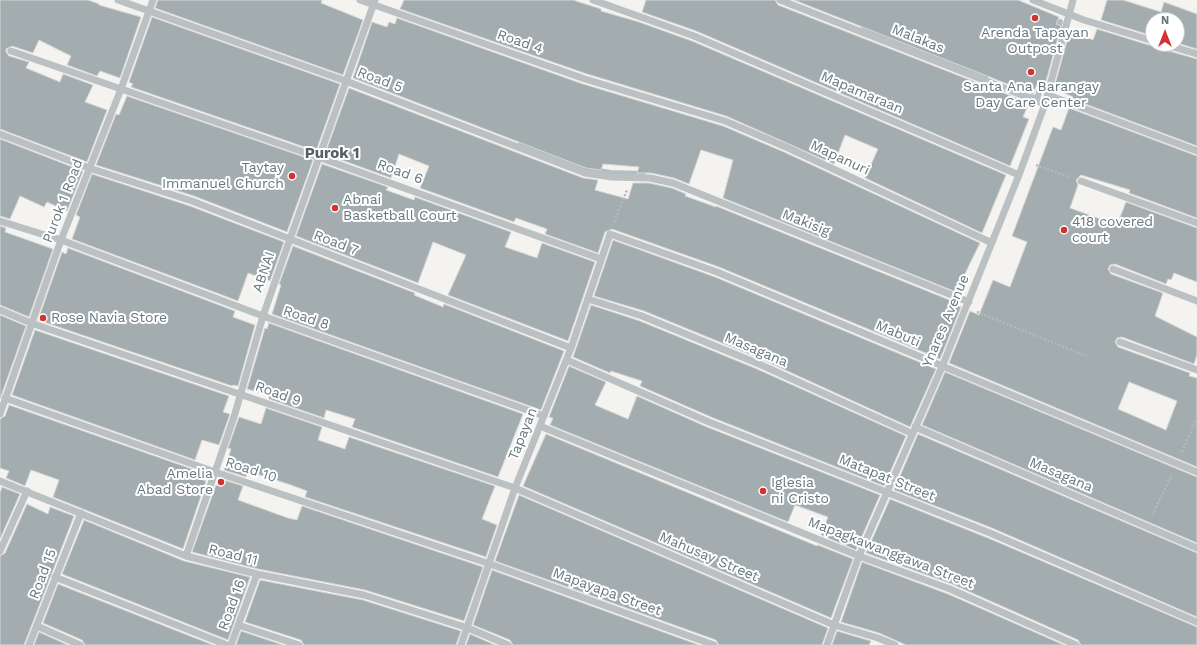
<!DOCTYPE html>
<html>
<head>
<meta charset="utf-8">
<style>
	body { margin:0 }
	#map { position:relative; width:1197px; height:645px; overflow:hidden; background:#f4f3f0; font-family:"Work Sans",sans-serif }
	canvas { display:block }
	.north { position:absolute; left:1145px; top:12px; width:40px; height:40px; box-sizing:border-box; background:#fff; border:1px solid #c1c9cc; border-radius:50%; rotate:0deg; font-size:11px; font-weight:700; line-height:16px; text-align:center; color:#65797f }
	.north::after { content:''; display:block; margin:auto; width:14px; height:18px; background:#d33132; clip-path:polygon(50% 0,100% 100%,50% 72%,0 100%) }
</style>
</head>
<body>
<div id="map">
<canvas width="1197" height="645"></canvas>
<div class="north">N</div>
</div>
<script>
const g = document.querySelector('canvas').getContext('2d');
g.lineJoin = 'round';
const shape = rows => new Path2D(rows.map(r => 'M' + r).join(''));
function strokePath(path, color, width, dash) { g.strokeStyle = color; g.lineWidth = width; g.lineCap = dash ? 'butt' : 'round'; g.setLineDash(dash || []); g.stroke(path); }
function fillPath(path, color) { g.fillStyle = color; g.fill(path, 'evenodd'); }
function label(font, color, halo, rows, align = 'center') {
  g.font = font + ' "Work Sans",sans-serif'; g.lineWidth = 4; g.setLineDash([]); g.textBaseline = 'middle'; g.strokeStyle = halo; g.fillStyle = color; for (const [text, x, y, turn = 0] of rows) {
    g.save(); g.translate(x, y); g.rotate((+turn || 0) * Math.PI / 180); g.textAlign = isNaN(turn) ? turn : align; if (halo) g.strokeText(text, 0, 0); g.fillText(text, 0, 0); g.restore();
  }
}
strokePath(shape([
	[864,28,985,77],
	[1057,33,1060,22],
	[1032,97,1037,99,1044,76],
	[521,144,584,168,610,173,643,174]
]), '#b1c1c2', 6);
const building = shape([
	[0,0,88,0,99,4,99,5,141,17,120,78,100,71,97,76,67,65,71,56,39,40,33,53,12,46,6,49,6,52,9,56,29,62,26,68,60,82,63,74,93,85,85,102,107,110,87,162,0,129,0,0],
	[158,0,322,0,321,3,363,20,343,75,155,8,158,0],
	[404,0,573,0,601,9,601,11,639,22,692,41,1006,175,982,233,865,178,878,149,845,135,834,164,726,116,587,74,400,9,404,0],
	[646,0,775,0,778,5,1029,103,1023,117,1029,119,1010,166,696,31,642,12,646,0],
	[794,0,1018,0,1059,17,1056,24,1061,26,1045,85,1038,82,1033,94,794,0],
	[1107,0,1123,0,1161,12,1164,2,1197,14,1197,49,1177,43,1177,20,1153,20,1153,36,1101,20,1107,0],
	[152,17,340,84,316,151,131,87,133,84,129,82,152,17],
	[397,18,583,84,723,126,784,152,980,243,956,292,723,198,733,160,701,150,689,184,674,178,651,173,637,173,639,167,603,164,601,170,586,168,353,78,372,22,387,27,389,22,395,24,397,18],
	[1097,29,1152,46,1158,44,1162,49,1197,59,1197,146,1072,99,1073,97,1054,88,1070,30,1093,40,1097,29],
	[349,88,583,178,598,180,595,190,628,199,633,183,649,183,672,188,686,194,685,196,716,207,716,206,952,301,951,303,961,307,940,359,719,267,612,229,605,232,598,253,545,234,547,229,516,218,514,222,420,188,429,166,399,154,391,178,325,154,349,88],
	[127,96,313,160,287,232,194,196,96,165,116,114,119,115,127,96],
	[1069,108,1197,156,1197,218,1129,193,1130,190,1081,175,1076,180,1078,185,1070,208,1117,225,1126,202,1197,228,1197,282,1174,273,1171,280,1168,279,1166,284,1115,264,1110,265,1108,269,1111,274,1163,293,1155,316,1197,337,1197,355,1194,364,1122,337,1117,338,1115,342,1118,347,1190,373,1189,376,1197,378,1197,467,949,363,970,311,979,315,993,280,1010,287,1027,242,1012,236,1053,127,1061,130,1069,108],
	[1129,382,1177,401,1166,430,1118,409,1129,382],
	[0,139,83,171,67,211,47,202,44,207,20,196,10,219,0,216,0,139],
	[322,164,388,187,386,190,414,200,415,197,511,232,505,247,537,258,542,243,595,262,568,341,448,295,466,255,433,242,418,283,296,236,322,164],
	[92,174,190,206,284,242,270,281,248,273,238,301,72,239,80,217,76,215,92,174],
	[0,226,6,228,5,232,53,249,29,317,0,305,0,226],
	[613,240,715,277,936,369,910,427,761,359,644,311,594,296,613,240],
	[293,246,415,293,414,295,443,307,444,304,564,351,541,410,272,314,281,285,279,284,293,246],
	[68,248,235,311,233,317,255,325,238,386,233,385,232,386,38,320,62,252,66,254,68,248],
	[591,305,640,321,757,369,906,436,884,486,711,417,640,386,642,381,611,371,610,373,573,357,591,305],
	[0,315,26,326,0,399,0,315],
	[269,323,523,414,498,477,352,427,355,419,326,410,324,418,269,399,269,396,268,395,247,389,265,328,267,329,269,323],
	[35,330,229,396,223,412,230,414,219,445,202,440,195,460,12,395,35,330],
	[569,366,606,382,595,405,628,419,637,396,707,427,880,495,856,550,821,535,828,517,795,505,788,522,550,425,553,418,549,417,569,366],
	[945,372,1197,477,1197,543,922,425,945,372],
	[9,405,192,469,190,475,206,481,183,549,53,497,59,480,31,470,25,486,6,478,9,471,0,468,0,419,5,416,9,405],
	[266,408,322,427,318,440,345,449,349,437,495,486,482,519,497,525,486,557,305,497,307,491,291,485,248,471,246,477,224,470,231,449,228,448,239,417,261,424,266,408],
	[546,434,817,546,818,545,853,559,831,618,523,486,546,434],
	[918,434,1197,553,1197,617,992,528,894,490,918,434],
	[221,479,243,486,238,500,288,518,297,520,302,506,483,567,464,621,365,590,258,569,192,552,216,485,219,486,221,479],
	[2,487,20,494,0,539,0,493,2,487],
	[519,495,828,628,822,645,719,645,716,640,495,561,519,495],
	[890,499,988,538,1197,627,1197,645,1081,645,1078,640,952,584,866,553,890,499],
	[27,504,48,514,50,507,74,516,24,645,0,645,0,556,5,553,27,504],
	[84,520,184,561,250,577,228,640,62,574,84,520],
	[862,562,948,594,1064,645,906,645,879,633,841,622,862,562],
	[492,570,699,645,513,645,510,640,473,625,492,570],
	[260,580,363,600,461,631,456,645,304,645,301,640,245,622,260,580],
	[58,584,213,645,85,645,82,640,43,623,58,584],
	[241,631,283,645,236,645,241,631],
	[837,631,871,641,869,645,832,645,837,631],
	[39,632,68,645,34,645,39,632],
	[470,634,495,645,466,645,470,634]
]);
fillPath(building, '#a3adaf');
strokePath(building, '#d5d5d3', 1);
strokePath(shape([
	[1036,165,1069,177],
	[614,222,627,190],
	[977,312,1086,356],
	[1182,452,1197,418],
	[1152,515,1172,475]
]), '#b5b9ba', 2.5, [2, 2]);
strokePath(shape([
	[118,0,346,81,585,173,612,177,650,178,673,183,969,302],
	[360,0,585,79,725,121,786,147,992,243],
	[593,0,694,36,1019,175],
	[780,0,1045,104],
	[1033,0,1084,20,1153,41],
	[1163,44,1197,54],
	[11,51,318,157,601,259],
	[1048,95,1197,151],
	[0,134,89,168,192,201,571,348],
	[1081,181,1197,223],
	[0,221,61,240,263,316,544,416],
	[1113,269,1197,301],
	[588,299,642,316,759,364,911,433],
	[0,310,31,323,515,488,834,625,878,638,895,645],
	[1120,342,1197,370],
	[567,360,709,422,990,533,1197,622],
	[5,398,215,472,490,564,714,645],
	[0,414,61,240,121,89,153,0],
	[540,426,859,556,950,589,1076,645],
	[915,427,1197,548],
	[0,481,186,556,257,574,364,595,468,628,508,645],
	[0,551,27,491],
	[186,556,234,417,263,316,290,239,375,0],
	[55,577,227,645],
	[238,625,299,645],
	[37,626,80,645],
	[29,645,81,513],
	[231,645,257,574],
	[461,645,515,488,571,348,610,234,717,272,1197,472],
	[827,645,859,556,942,367,1019,175,1045,104,1073,0]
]), '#bbc0c2', 7);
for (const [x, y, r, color] of [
	[1035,18,4,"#d33132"],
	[1031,72,4,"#d33132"],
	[292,176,4,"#d33132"],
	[335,208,4,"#d33132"],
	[1064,230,4,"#d33132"],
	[43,318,4,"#d33132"],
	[221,482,4,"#d33132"],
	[763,491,4,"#d33132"]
]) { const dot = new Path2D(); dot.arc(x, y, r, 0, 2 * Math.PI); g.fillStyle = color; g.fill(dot); strokePath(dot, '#fff', 1.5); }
label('14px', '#65797f', '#fff', [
	["Arenda Tapayan",1035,33,"center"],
	["Outpost",1035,49,"center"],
	["Santa Ana Barangay",1031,87,"center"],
	["Day Care Center",1031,103,"center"],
	["Taytay",284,168,"right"],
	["Immanuel Church",284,184,"right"],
	["Abnai",343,200],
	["Basketball Court",343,216],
	["418 covered",1072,222],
	["court",1072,238],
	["Rose Navia Store",51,318],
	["Amelia",213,474,"right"],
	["Abad Store",213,490,"right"],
	["Iglesia",771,483],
	["ni Cristo",771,499]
], 'left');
label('14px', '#65797f', '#fff', [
	["Malakas",918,39,22],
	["Road 4",520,42,19],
	["Road 5",380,80,21],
	["Mapamaraan",862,93,23],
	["Mapanuri",840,158,25],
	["Road 6",400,172,20],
	["Purok 1 Road",63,201,-69],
	["Makisig",806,223,22],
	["Road 7",336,243,21],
	["ABNAI",264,272,-71],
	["Road 8",306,318,19],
	["Ynares Avenue",946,321,-67],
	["Mabuti",898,334,23],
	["Masagana",756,350,23],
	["Road 9",278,394,20],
	["Tapayan",523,434,-68],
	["Road 10",251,470,18],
	["Masagana",1061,475,23],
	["Matapat Street",887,478,22],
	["Mapagkawanggawa Street",891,553,21],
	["Road 11",233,555,14],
	["Mahusay Street",709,557,23],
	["Road 15",43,574,-69],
	["Mapayapa Street",607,592,20],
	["Road 16",232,605,-70]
]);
label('bold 15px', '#536164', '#fff', [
	["Purok 1",332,154]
]);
</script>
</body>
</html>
